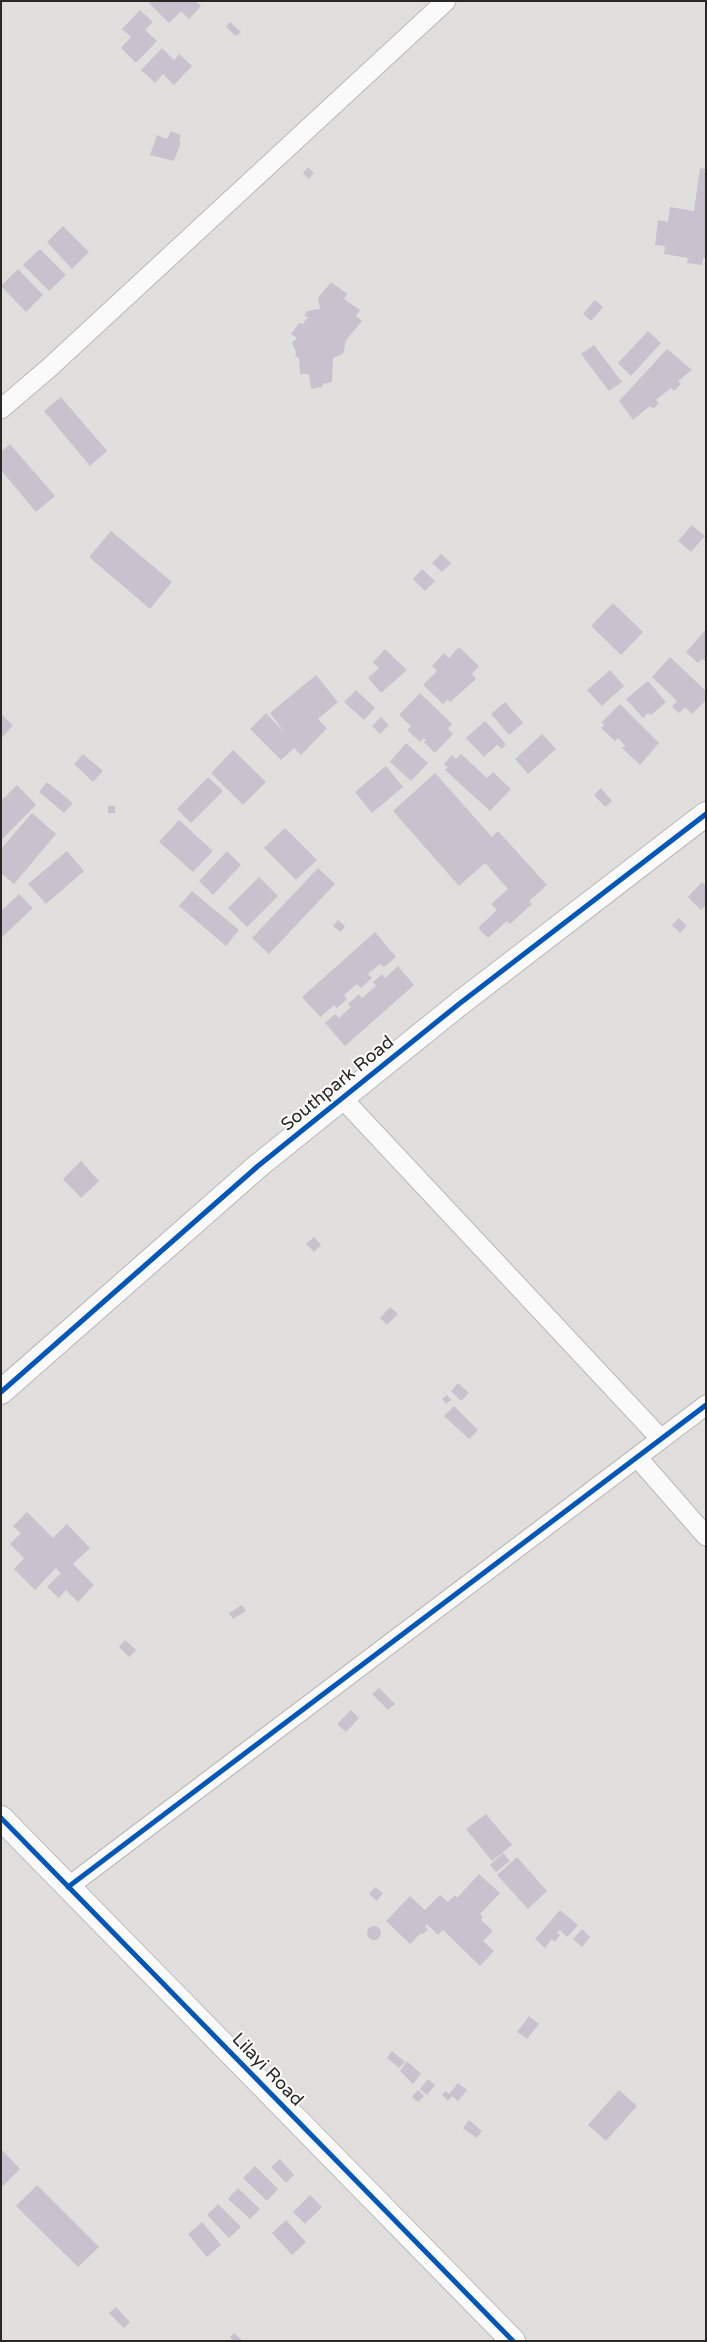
<!DOCTYPE html>
<html>
<head>
<meta charset="utf-8">
<style>
	body { margin:0 }
	#map { position:relative; width:707px; height:2342px; overflow:hidden; background:#e1dfdd; font-family:"Varela Round",sans-serif }
	canvas { display:block }
	.frame { position:absolute; inset:0; border:2px solid #292826; pointer-events:none }
</style>
</head>
<body>
<div id="map">
<canvas width="707" height="2342"></canvas>
<div class="frame"></div>
</div>
<script>
const g = document.querySelector('canvas').getContext('2d');
g.lineJoin = 'round';
function fillPath(path, color) { g.fillStyle = color; g.fill(path, 'evenodd'); }
const shape = rows => new Path2D(rows.map(r => 'M' + r).join(''));
function strokePath(path, color, width, dash) { g.strokeStyle = color; g.lineWidth = width; g.lineCap = dash ? 'butt' : 'round'; g.setLineDash(dash || []); g.stroke(path); }
function label(font, color, halo, rows, align = 'center') {
  g.font = font + ' "Varela Round",sans-serif'; g.lineWidth = 4; g.setLineDash([]); g.textBaseline = 'middle'; g.strokeStyle = halo; g.fillStyle = color; for (const [text, x, y, turn = 0] of rows) {
    g.save(); g.translate(x, y); g.rotate((+turn || 0) * Math.PI / 180); g.textAlign = isNaN(turn) ? turn : align; if (halo) g.strokeText(text, 0, 0); g.fillText(text, 0, 0); g.restore();
  }
}
fillPath(shape([
	[151,1,196,1,201,6,189,19,181,11,169,23,149,3],
	[140,10,153,22,145,30,157,41,136,63,121,48,131,37,122,29],
	[230,22,241,32,236,36,226,27],
	[162,48,174,60,179,54,192,66,174,85,163,74,155,83,141,70],
	[171,131,181,135,179,141,181,142,174,161,150,155,157,135,167,139],
	[308,167,314,173,309,179,303,173],
	[700,168,706,169,706,258,703,258,702,265,687,263,688,258,664,254,665,246,655,245,658,220,668,222,670,207,694,211],
	[63,226,89,252,72,269,47,242],
	[40,249,66,275,49,291,23,265],
	[18,269,43,295,26,312,1,286],
	[331,282,347,294,344,299,360,310,356,316,362,321,346,340,343,354,333,358,332,382,323,384,322,387,311,389,309,374,300,374,299,358,295,356,296,352,292,343,297,338,291,334,299,323,303,324,308,317,304,316,307,311,320,309,318,298],
	[595,300,603,307,591,321,583,314],
	[648,331,661,343,631,376,618,363],
	[594,345,622,382,609,391,581,354],
	[667,349,692,370,678,381,681,384,674,391,671,388,656,400,659,403,653,409,650,406,633,420,619,401],
	[61,397,107,451,90,466,44,411],
	[10,444,55,496,36,512,1,470,1,452],
	[692,525,705,536,691,552,678,541],
	[111,531,172,582,150,609,89,557],
	[441,554,451,563,442,572,432,563],
	[422,569,435,581,425,591,413,579],
	[613,603,643,632,621,655,591,626],
	[706,629,706,662,702,659,698,663,686,652],
	[459,647,479,666,472,674,476,679,450,702,448,699,443,704,423,685,437,671,432,666,444,653,449,658],
	[385,649,407,670,381,693,368,678,379,668,373,662],
	[670,657,706,691,706,700,692,714,685,707,679,713,672,707,677,701,652,677],
	[610,670,624,686,602,706,587,690],
	[316,675,338,702,318,719,327,728,301,755,294,748,281,760,250,729,266,713,285,733,270,713],
	[648,681,666,702,651,715,648,713,643,718,626,699],
	[356,690,375,708,364,720,344,702],
	[420,693,452,724,448,729,453,734,435,753,424,742,426,740,424,738,420,742,407,730,411,726,399,715],
	[505,702,523,723,509,735,491,714],
	[620,704,659,743,640,765,622,748,625,746,618,738,615,741,601,728,604,725,602,722],
	[1,714,13,725,1,739],
	[381,717,389,725,380,734,372,726],
	[485,721,506,744,502,749,497,745,484,757,466,738],
	[542,734,556,749,528,774,515,759],
	[406,743,428,763,411,781,390,762],
	[233,750,266,782,243,805,211,773],
	[83,754,103,771,93,782,74,764],
	[461,754,487,778,493,772,511,789,490,811,445,770,448,768,444,764,452,755,456,759],
	[386,766,403,787,372,813,355,792],
	[435,773,492,837,498,831,547,885,529,901,532,904,510,924,507,921,488,938,478,928,497,910,491,904,508,889,485,863,459,886,393,811],
	[208,777,223,791,191,823,177,809],
	[47,782,73,803,64,813,39,792],
	[17,785,36,805,1,840,1,801],
	[601,788,612,801,605,807,594,795],
	[108,806,115,806,115,813,108,813],
	[32,813,56,834,14,884,1,873,1,849],
	[179,820,213,851,193,872,159,842],
	[285,828,317,860,296,880,264,848],
	[67,851,84,871,46,904,28,884],
	[227,851,241,865,213,895,199,881],
	[318,868,335,884,269,954,252,938],
	[259,877,278,896,247,927,228,908],
	[702,882,706,886,706,905,701,910,688,897],
	[192,891,239,930,226,946,179,906],
	[19,894,33,908,1,938,1,911],
	[679,918,687,926,680,933,672,925],
	[338,920,345,926,341,932,333,926],
	[375,932,396,957,384,967,380,964,368,974,372,978,361,988,357,984,344,995,347,999,337,1008,334,1005,320,1017,302,997],
	[398,966,414,985,345,1046,325,1023,335,1014,339,1018,351,1007,348,1004,359,994,362,998,376,986,373,982,382,974,385,978],
	[81,1161,99,1181,81,1198,63,1179],
	[314,1237,321,1245,314,1252,306,1244],
	[390,1307,398,1314,387,1325,380,1318],
	[458,1383,469,1393,461,1401,451,1391],
	[447,1395,451,1400,446,1404,442,1399],
	[454,1406,478,1430,469,1439,444,1416],
	[27,1512,53,1538,67,1524,90,1548,73,1564,94,1585,78,1602,66,1590,59,1598,47,1587,61,1573,56,1568,35,1590,14,1569,24,1558,10,1544,21,1533,13,1526],
	[242,1605,246,1611,233,1619,229,1613],
	[125,1640,136,1650,129,1657,119,1647],
	[379,1688,395,1704,388,1710,372,1694],
	[351,1710,359,1718,346,1732,337,1724],
	[486,1814,512,1845,492,1861,466,1829],
	[503,1853,510,1861,496,1872,490,1865],
	[517,1857,547,1891,528,1909,497,1875],
	[479,1874,500,1893,480,1914,483,1917,481,1920,493,1931,483,1941,494,1951,480,1966,443,1930,438,1935,427,1924,425,1926,428,1930,423,1934,421,1933,410,1944,386,1921,410,1896,425,1910,440,1895,448,1902,455,1895,457,1898],
	[375,1887,383,1893,377,1901,369,1894],
	[560,1910,578,1925,567,1937,560,1930,557,1933,560,1935,555,1942,552,1939,545,1948,535,1939],
	'367 1933a7 7 0 1 1 14 0a7 7 0 1 1-14 0Z',
	[582,1929,590,1937,582,1947,573,1939],
	[529,2016,539,2024,527,2039,517,2032],
	[392,2051,405,2062,399,2068,387,2058],
	[407,2061,421,2074,413,2084,400,2071],
	[428,2079,435,2085,427,2095,420,2089],
	[458,2083,467,2090,458,2101,452,2096,448,2101,442,2095,446,2091,449,2094],
	[418,2090,424,2096,418,2102,412,2097],
	[619,2090,637,2106,606,2141,588,2125],
	[469,2120,482,2131,477,2138,463,2128],
	[1,2149,20,2169,1,2188],
	[280,2159,294,2175,286,2183,271,2167],
	[255,2166,278,2189,267,2201,243,2178],
	[37,2185,99,2247,78,2267,16,2206],
	[238,2188,260,2209,250,2219,228,2199],
	[310,2195,322,2207,305,2224,293,2212],
	[218,2204,241,2227,229,2238,207,2215],
	[286,2220,306,2242,292,2255,272,2233],
	[202,2222,221,2245,207,2257,188,2234],
	[116,2307,130,2322,124,2328,109,2313],
	[234,2333,243,2341,234,2341,230,2337]
]), '#c9c1ce');
const minor = shape([
	[1,409,49,368,446,1],
	[342,1098,661,1439],
	[637,1457,706,1536],
	[68,1887,706,1405]
]);
const tertiary = shape([
	[1,1392,258,1166,459,1004,706,814],
	[1,1818,513,2341]
]);
strokePath(minor, '#bab8b6', 21);
strokePath(tertiary, '#bab8b6', 26);
strokePath(minor, '#fafafa', 19);
strokePath(tertiary, '#fafafa', 24);
strokePath(shape([
	[1,1392,258,1166,459,1004,706,814],
	[1,1818,513,2341],
	[68,1887,706,1405]
]), '#0057b8', 5);
label('18px', '#292826', '#fff', [
	["Southpark Road",338,1084,-39],
	["Lilayi Road",267,2070,46]
]);
</script>
</body>
</html>
